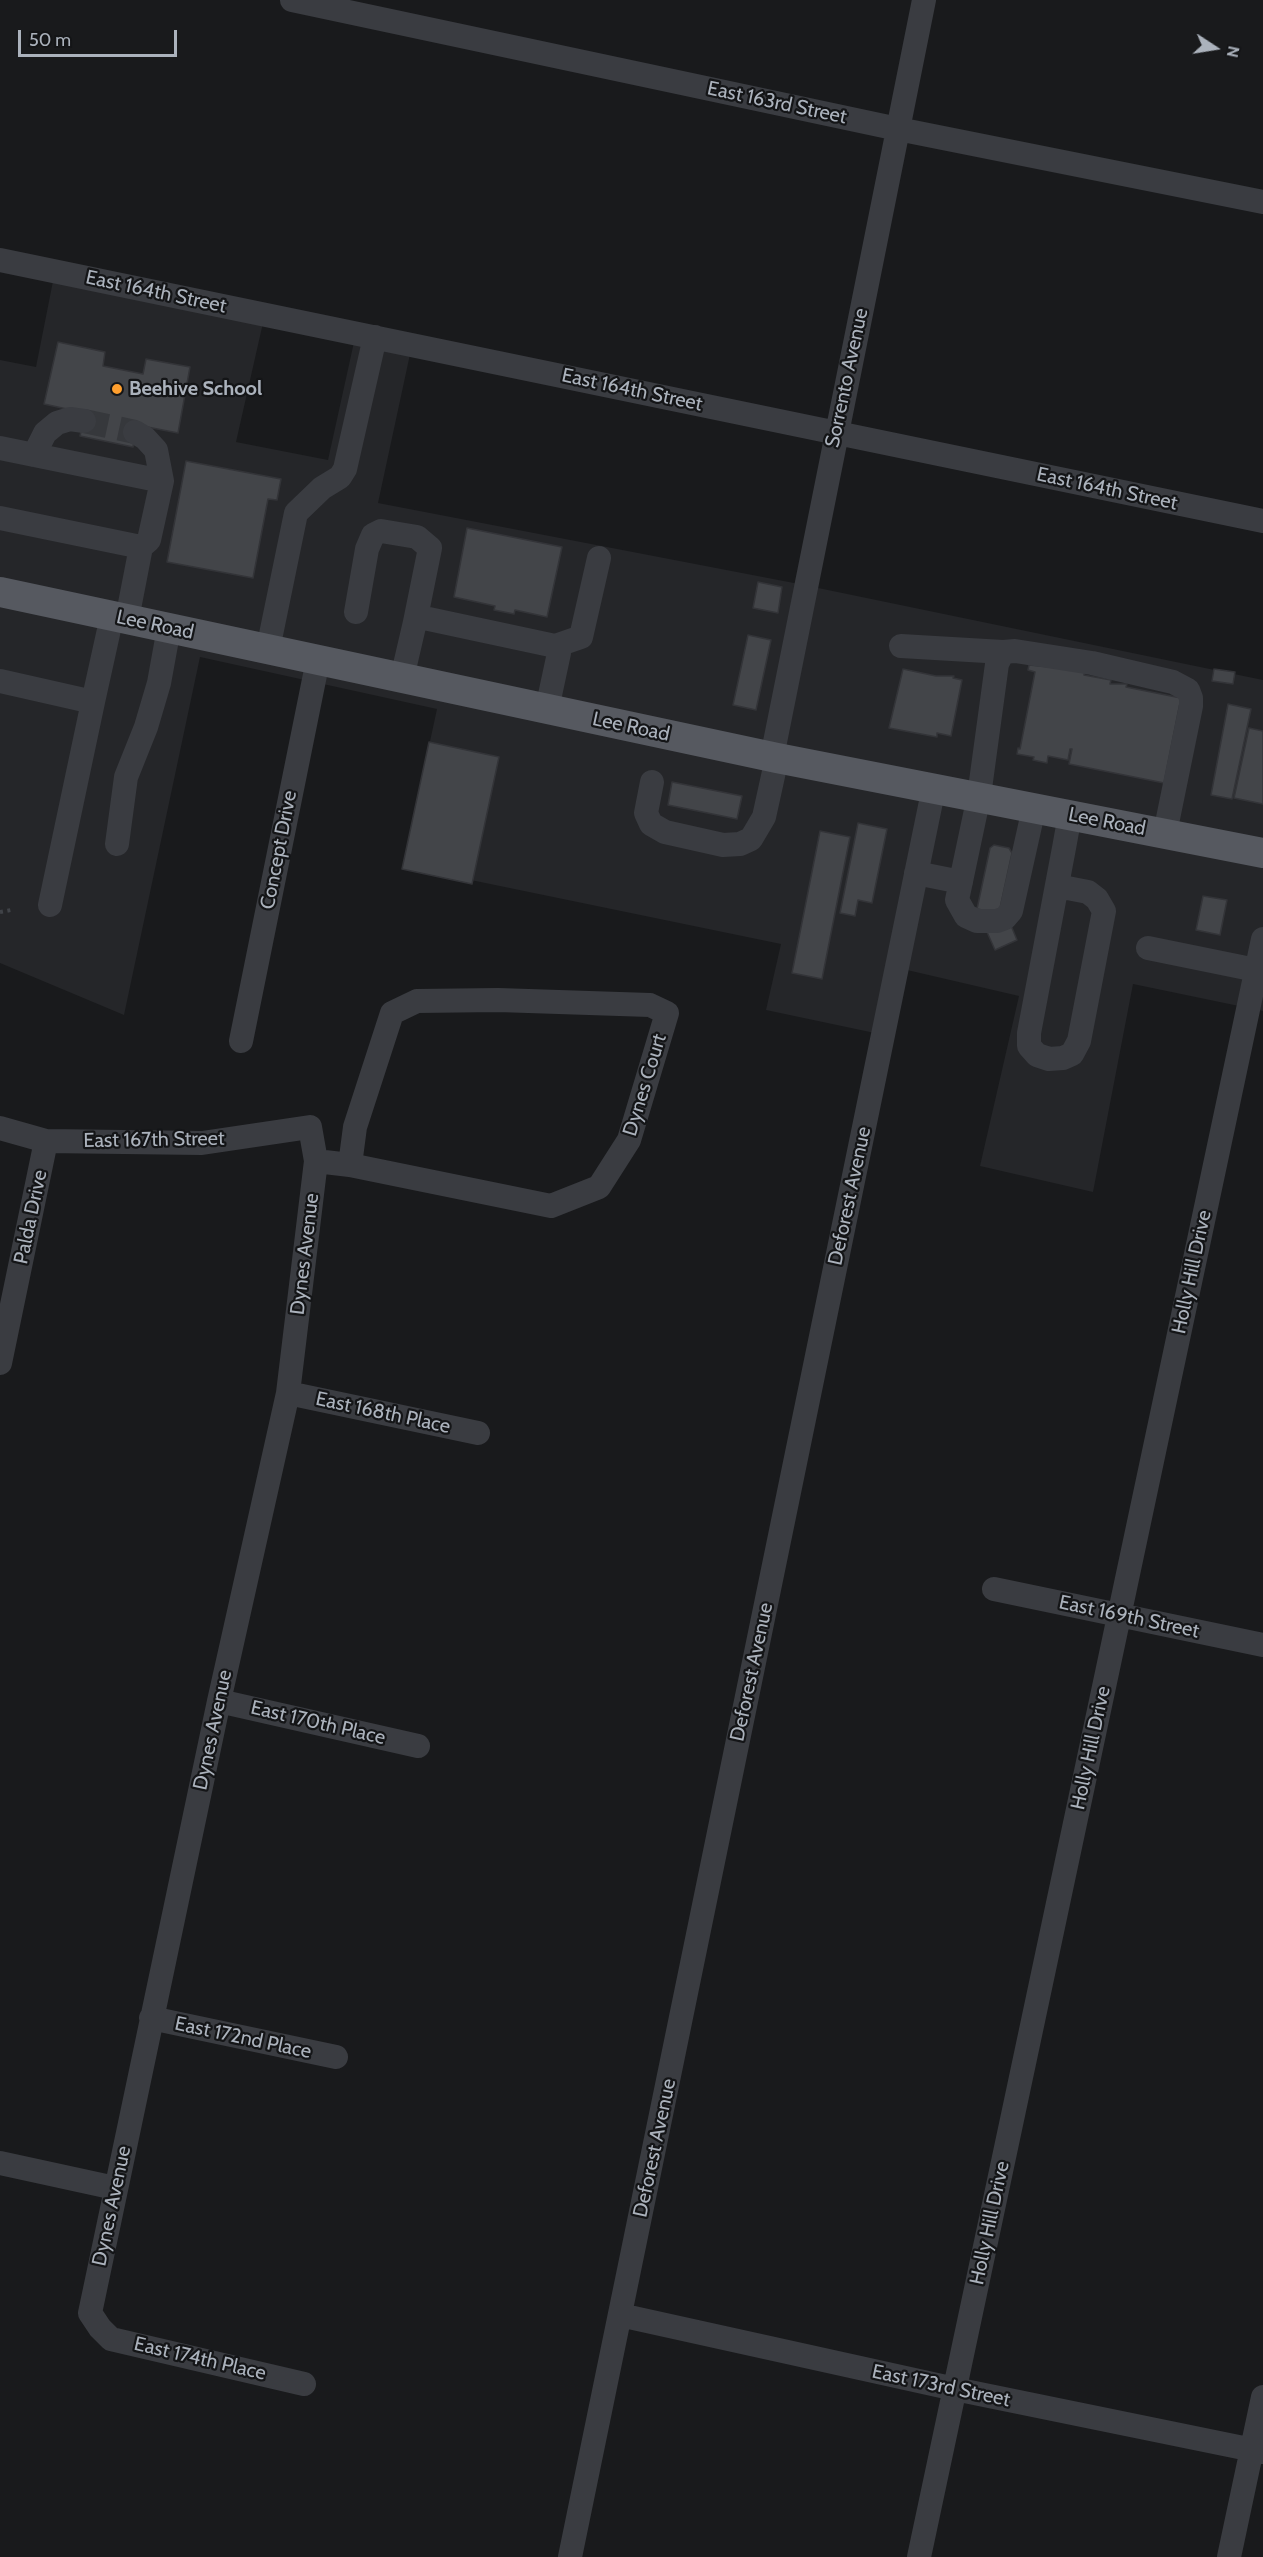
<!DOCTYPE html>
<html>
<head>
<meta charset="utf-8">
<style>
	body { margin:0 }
	#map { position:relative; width:1263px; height:2557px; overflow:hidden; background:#191a1c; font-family:Cabin,sans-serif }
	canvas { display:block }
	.north { position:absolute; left:1185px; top:18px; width:60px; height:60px; -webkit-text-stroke:4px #141517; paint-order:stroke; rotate:102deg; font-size:16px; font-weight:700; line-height:24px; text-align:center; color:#abb2bc }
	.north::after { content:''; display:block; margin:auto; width:21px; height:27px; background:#abb2bc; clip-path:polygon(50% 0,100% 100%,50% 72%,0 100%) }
	.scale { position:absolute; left:18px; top:30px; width:159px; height:27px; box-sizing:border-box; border:3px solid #abb2bc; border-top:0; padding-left:8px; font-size:18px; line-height:21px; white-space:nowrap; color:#abb2bc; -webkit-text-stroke:4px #141517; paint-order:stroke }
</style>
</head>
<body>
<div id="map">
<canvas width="1263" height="2557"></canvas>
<div class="north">N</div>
<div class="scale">50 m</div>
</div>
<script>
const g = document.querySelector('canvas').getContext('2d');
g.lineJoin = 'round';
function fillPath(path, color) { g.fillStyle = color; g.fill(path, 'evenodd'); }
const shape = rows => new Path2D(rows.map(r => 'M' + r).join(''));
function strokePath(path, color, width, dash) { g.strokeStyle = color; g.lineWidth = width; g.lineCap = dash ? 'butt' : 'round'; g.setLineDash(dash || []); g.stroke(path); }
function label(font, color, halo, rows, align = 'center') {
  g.font = font + ' Cabin,sans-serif'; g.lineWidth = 4.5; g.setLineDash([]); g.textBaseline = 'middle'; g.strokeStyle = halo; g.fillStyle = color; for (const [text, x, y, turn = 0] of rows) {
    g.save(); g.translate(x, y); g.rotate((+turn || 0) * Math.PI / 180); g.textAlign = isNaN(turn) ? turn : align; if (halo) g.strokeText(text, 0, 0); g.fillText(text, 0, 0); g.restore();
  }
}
fillPath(shape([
	[55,271,265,314,236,442,328,460,356,333,412,345,378,503,794,583,1263,680,1263,1011,1133,984,1093,1192,980,1166,1019,996,907,970,889,1036,766,1010,781,944,403,866,437,709,200,657,124,1015,0,963,0,360,36,367]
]), '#252629');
const building = shape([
	[58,342,105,352,103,366,143,374,146,359,190,367,178,433,137,425,133,447,80,436,85,413,44,404,58,342],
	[186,461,281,479,277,500,268,499,253,578,167,562,186,461],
	[467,528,562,547,547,617,515,610,514,614,494,610,495,606,454,597,467,528],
	[758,582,782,587,778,613,753,608,758,582],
	[748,635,771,640,756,710,733,705,748,635],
	[1029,665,1085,670,1084,675,1111,680,1110,684,1127,684,1126,687,1181,698,1164,783,1069,764,1072,749,1070,749,1068,760,1048,756,1047,763,1033,760,1034,757,1017,754,1018,748,1020,749,1035,672,1028,670,1029,665],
	[903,669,936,676,954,676,953,678,962,680,951,736,937,733,937,737,889,728,903,669],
	[1214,669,1235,672,1233,684,1212,681,1214,669],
	[1228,704,1251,709,1232,799,1211,795,1228,704],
	[1249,728,1263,731,1263,804,1234,798,1249,728],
	[429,742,499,757,472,884,402,869,429,742],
	[672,782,742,796,737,819,668,805,672,782],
	[858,823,887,829,872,903,858,900,855,916,840,913,858,823],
	[820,831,850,837,822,979,792,973,820,831],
	[994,845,1009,848,1012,853,999,913,977,909,990,848,994,845],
	[1203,896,1227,900,1220,935,1196,930,1203,896],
	[1010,923,1017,940,995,950,987,932,1010,923]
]);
fillPath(building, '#434549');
strokePath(building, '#333438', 1.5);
strokePath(shape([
	[84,421,135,432]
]), '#36383c', 24, [24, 12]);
strokePath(shape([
	[0,912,11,910]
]), '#404348', 4, [3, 4.5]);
strokePath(shape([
	[292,0,898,129,1263,202],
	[0,260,1263,521],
	[135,432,145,438,156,450,162,481],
	[0,448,162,481,149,540,141,547,0,518],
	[34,455,45,433,57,423,70,419,84,421],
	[356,612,367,549,373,535,381,531,417,537,430,548,415,622],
	[127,619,141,547],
	[555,646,581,637,599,558],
	[901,646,1003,652],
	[268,649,296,513,322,488,340,477,345,469,375,337],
	[402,678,415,622,424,618,555,646,559,653,547,709],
	[0,681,93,702,112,616],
	[772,757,924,0],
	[652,782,646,813,651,824,665,832,723,845,740,844,751,839,764,817,777,758],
	[1034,808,1011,911,1005,918,997,921,977,921,966,916,957,900,979,796,997,664,1003,652,1015,651,1092,663,1173,682,1188,690,1191,698,1191,706,1165,833],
	[117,844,126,777,146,727,159,683,169,628],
	[916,873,961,882],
	[1057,886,1088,892,1097,899,1104,911,1079,1041,1072,1054,1063,1058,1049,1059,1037,1055,1029,1046,1029,1033,1064,848,1070,815],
	[50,905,93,702],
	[1148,948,1256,970],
	[241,1041,318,660],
	[0,1128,46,1141,202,1143,310,1127,316,1161,288,1393,219,1701,90,2313,100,2328,111,2339,304,2384],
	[316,1161,350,1165,551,1206,599,1187,629,1140,667,1013,650,1005,498,1000,417,1001,392,1013,355,1127,350,1165],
	[0,1363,46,1141],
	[288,1393,478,1433],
	[994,1589,1263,1645],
	[219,1701,418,1746],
	[151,2018,336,2057],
	[0,2163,115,2188],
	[620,2315,955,2389,1263,2452],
	[570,2557,934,787],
	[919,2557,1263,939],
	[1229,2557,1263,2397]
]), '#3a3c41', 24);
strokePath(shape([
	[0,592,777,758,1263,853]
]), '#565960', 30);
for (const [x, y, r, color] of [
	[117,389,6,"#ff9f2e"]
]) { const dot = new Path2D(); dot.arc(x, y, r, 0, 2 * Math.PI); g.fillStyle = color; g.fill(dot); strokePath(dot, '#141517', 2); }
label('20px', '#abb2bc', '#141517', [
	["East 163rd Street",777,103,12],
	["East 164th Street",156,292,12],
	["Sorrento Avenue",847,378,-78],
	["East 164th Street",632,390,12],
	["East 164th Street",1107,489,12],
	["Lee Road",155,625,12],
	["Lee Road",631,727,12],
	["Lee Road",1107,822,11],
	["Concept Drive",279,850,-79],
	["Dynes Court",645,1085,-73],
	["East 167th Street",154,1140,-1],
	["Deforest Avenue",850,1196,-78],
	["Palda Drive",31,1217,-78],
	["Dynes Avenue",305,1254,-83],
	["Holly Hill Drive",1192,1272,-78],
	["East 168th Place",383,1413,12],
	["East 169th Street",1129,1617,12],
	["Deforest Avenue",752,1672,-78],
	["East 170th Place",318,1723,13],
	["Dynes Avenue",213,1730,-78],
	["Holly Hill Drive",1091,1748,-78],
	["East 172nd Place",243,2038,12],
	["Deforest Avenue",655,2148,-78],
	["Dynes Avenue",112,2206,-78],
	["Holly Hill Drive",990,2223,-78],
	["East 174th Place",200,2359,13],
	["East 173rd Street",941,2386,12]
]);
label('bold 20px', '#abb2bc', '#141517', [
	["Beehive School",129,389]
], 'left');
</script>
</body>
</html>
